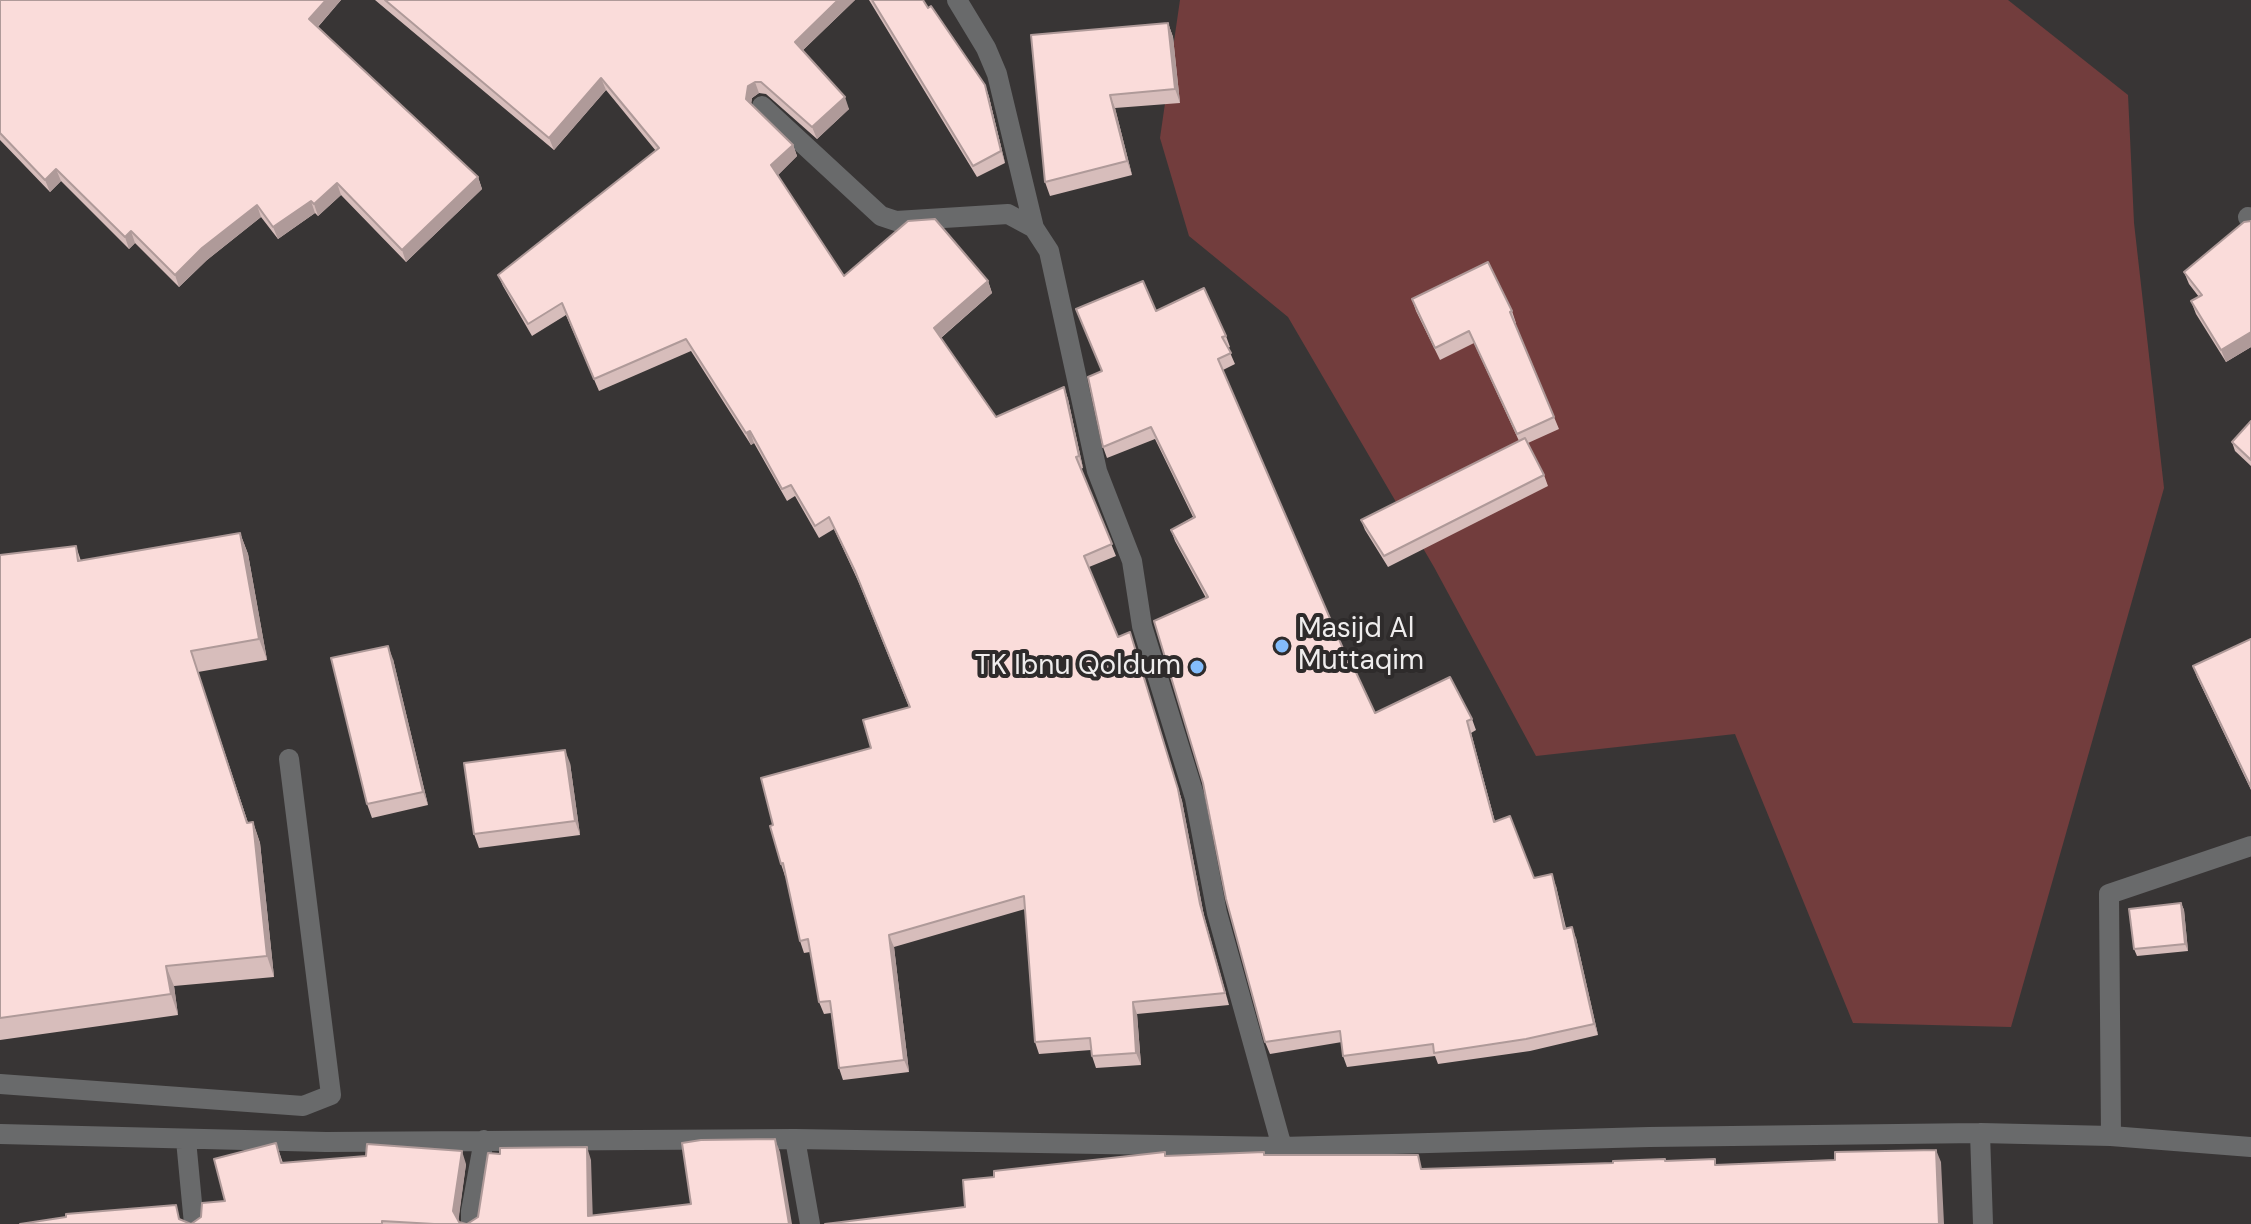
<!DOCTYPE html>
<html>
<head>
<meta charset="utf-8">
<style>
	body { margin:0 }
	canvas { display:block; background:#383535 }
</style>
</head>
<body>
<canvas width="2251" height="1224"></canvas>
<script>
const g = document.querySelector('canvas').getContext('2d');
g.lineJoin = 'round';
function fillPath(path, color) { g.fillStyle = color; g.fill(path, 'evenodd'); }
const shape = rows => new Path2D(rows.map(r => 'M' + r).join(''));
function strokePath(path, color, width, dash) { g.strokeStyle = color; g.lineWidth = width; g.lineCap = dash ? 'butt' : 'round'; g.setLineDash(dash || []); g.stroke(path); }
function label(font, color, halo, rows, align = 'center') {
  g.font = font + ' "DM Sans",sans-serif'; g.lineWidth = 8; g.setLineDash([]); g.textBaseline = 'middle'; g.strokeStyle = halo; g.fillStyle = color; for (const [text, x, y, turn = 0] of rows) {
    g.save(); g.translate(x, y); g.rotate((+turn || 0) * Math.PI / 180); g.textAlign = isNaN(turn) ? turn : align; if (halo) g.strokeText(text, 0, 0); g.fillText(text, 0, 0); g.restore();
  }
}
fillPath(shape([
	[1180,0,2008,0,2128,95,2134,223,2164,488,2011,1027,1853,1023,1735,734,1536,756,1434,567,1288,317,1189,236,1160,138]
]), '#723d3d');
strokePath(shape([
	[0,1084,303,1106,331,1095,289,759]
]), '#696a6b', 20);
strokePath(shape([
	[957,0,986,48,997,74,1034,228],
	[762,106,881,216,896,221,1008,214,1034,228,1049,251,1097,471,1132,561,1142,626,1195,798,1217,913,1282,1147],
	[2248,217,2251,222],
	[1980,1133,1983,1224],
	[0,1134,326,1142,795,1139,1282,1147,1649,1137,1980,1133,2111,1136,2251,1147],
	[2111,1136,2109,894,2251,846],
	[795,1139,810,1224],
	[186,1140,194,1224],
	[471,1224,471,1211,484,1140]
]), '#696a6b', 20);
fillPath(shape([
	[0,0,341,0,318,27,478,177,482,189,406,262,341,195,318,216,315,213,278,239,261,217,207,260,179,287,135,243,129,249,61,181,50,192,0,140],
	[375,0,855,0,802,51,849,109,817,139,766,94,759,93,752,98,751,104,793,145,797,156,778,175,844,276,988,281,992,293,941,338,996,417,1064,387,1068,399,1083,468,1081,469,1116,556,1089,567,1118,637,1134,644,1182,801,1204,916,1229,1005,1137,1014,1141,1065,1096,1068,1092,1056,1091,1050,1039,1054,1035,1042,1025,909,894,947,909,1072,843,1080,839,1068,831,1013,824,1014,819,1002,810,952,804,953,800,941,786,876,785,876,781,864,773,825,871,748,909,707,859,583,834,529,819,538,795,496,787,501,754,443,751,445,691,351,599,391,566,315,532,336,503,286,498,275,656,151,606,90,554,150],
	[869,0,923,0,985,85,989,97,1005,163,977,177],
	[1168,23,1173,37,1180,103,1115,108,1132,175,1050,196,1045,182,1031,35],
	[2251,221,2251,347,2226,362,2196,314,2191,301,2199,297,2189,284,2184,272],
	[1412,299,1512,311,1516,323,1515,323,1559,429,1528,443,1544,475,1548,486,1388,567,1365,530,1361,520,1519,441,1474,343,1440,360,1416,311],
	[1076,309,1156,311,1226,336,1230,347,1228,348,1235,364,1223,370,1351,667,1375,713,1472,719,1476,730,1471,733,1495,822,1534,878,1556,886,1566,928,1576,938,1598,1035,1530,1051,1438,1064,1435,1056,1347,1067,1343,1056,1342,1042,1270,1054,1265,1042,1206,598,1175,541,1171,530,1193,517,1155,439,1107,458,1103,447,1102,371],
	[2251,421,2251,466,2235,451,2232,442],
	[240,533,248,554,267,660,198,672,248,823,253,822,260,843,274,977,174,986,178,1015,0,1040,0,555,76,546,81,561],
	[2251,639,2251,790,2197,677,2193,666],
	[393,659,428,805,372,818,367,804],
	[570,763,580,835,479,848,474,834],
	[2181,903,2184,910,2188,951,2137,956,2134,949],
	[276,1143,283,1163,466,1164,458,1221,459,1222,466,1224,191,1224,225,1201]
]), '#d7bdbb');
fillPath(shape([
	[326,0,341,0,314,31,309,19],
	[838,0,855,0,799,54,795,42],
	[1168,23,1173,37,1180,103,1175,89],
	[601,78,606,90,554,150,549,138],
	[755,82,759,93,752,98,750,111,746,99,748,86],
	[985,85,989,97,1005,163,1001,151],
	[1110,95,1115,108,1132,175,1127,161],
	[845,97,849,109,817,139,812,127],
	[793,145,797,156,776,177,771,165],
	[56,169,61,181,50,192,45,180],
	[478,177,482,189,406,262,402,250],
	[337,183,341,195,318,216,314,204],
	[311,201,315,213,278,239,273,227],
	[257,205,261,217,207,260,179,287,175,275,202,248],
	[131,231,135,243,129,249,125,237],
	[988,281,992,293,938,340,934,328],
	[2251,332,2251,347,2226,362,2221,350],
	[1064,387,1068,399,1083,468,1079,456],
	[750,431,754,443,751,445,746,433],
	[240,533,248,554,267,660,259,639],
	[1130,632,1182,801,1204,916,1229,1005,1200,904],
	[388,646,393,659,428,805,423,792],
	[191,651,198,672,255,844,247,823],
	[1467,721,1471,733,1498,833,1494,822],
	[565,750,570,763,580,835,575,821],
	[253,822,260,843,274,977,267,956],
	[1552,874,1556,886,1568,940,1564,929],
	[2181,903,2184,910,2188,951,2185,944],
	[1572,927,1576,938,1598,1035,1594,1024],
	[889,935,894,947,909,1072,904,1060],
	[166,966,174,986,178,1015,171,994],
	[1133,1002,1137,1014,1141,1065,1136,1053],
	[775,1139,780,1152,792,1224,789,1224],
	[587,1147,591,1160,593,1224,588,1216],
	[1936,1150,1941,1162,1944,1224,1939,1224],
	[462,1151,466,1164,458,1224,453,1211]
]), '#af9a99');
const building = shape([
	[0,0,326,0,309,19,478,177,402,250,337,183,314,204,311,201,273,227,257,205,202,248,175,275,131,231,125,237,56,169,45,180,0,133,0,0],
	[385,0,838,0,795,42,845,97,812,127,761,82,755,82,748,86,746,99,793,145,771,165,844,276,908,221,935,219,988,281,934,328,996,417,1064,387,1079,456,1076,457,1112,544,1084,556,1118,637,1130,632,1178,789,1200,904,1225,993,1133,1002,1136,1053,1092,1056,1090,1038,1035,1042,1024,896,889,935,904,1060,839,1068,830,1001,819,1002,808,939,800,941,783,863,781,864,770,826,773,825,761,778,871,748,863,720,910,707,855,571,829,517,815,526,791,485,782,489,750,431,746,433,686,339,594,379,562,303,528,324,498,275,659,148,601,78,549,138,385,0],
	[872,0,923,0,928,8,931,6,985,85,1001,151,973,166,872,0],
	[1168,23,1175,89,1110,95,1127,161,1045,182,1031,35,1168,23],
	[2251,221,2251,332,2221,350,2191,301,2202,295,2184,272,2244,222,2251,221],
	[1488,262,1512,311,1510,312,1554,417,1517,434,1469,331,1435,348,1412,299,1488,262],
	[1143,281,1156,311,1204,288,1226,336,1222,337,1231,353,1218,359,1351,667,1353,666,1375,713,1450,677,1472,719,1467,721,1494,822,1510,816,1534,878,1552,874,1564,929,1572,927,1594,1024,1526,1039,1434,1053,1433,1044,1343,1056,1340,1031,1265,1042,1226,899,1203,783,1154,621,1208,597,1171,530,1195,517,1151,427,1103,447,1088,377,1102,371,1076,309,1143,281],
	[2251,421,2251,460,2232,442,2251,421],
	[1525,438,1544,475,1384,556,1361,520,1525,438],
	[240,533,259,639,191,651,247,823,253,822,267,956,166,966,171,994,0,1018,0,555,76,546,78,561,240,533],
	[2251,639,2251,787,2193,666,2251,639],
	[388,646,423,792,367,804,331,658,388,646],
	[565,750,575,821,474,834,464,763,565,750],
	[2181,903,2185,944,2134,949,2129,909,2181,903],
	[775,1139,789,1224,467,1224,478,1217,488,1153,500,1154,500,1148,587,1147,588,1216,691,1204,682,1143,701,1140,775,1139],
	[276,1143,281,1163,366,1156,367,1144,462,1151,453,1211,459,1222,466,1224,434,1224,382,1221,382,1224,191,1224,201,1217,202,1203,225,1201,214,1159,276,1143],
	[1936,1150,1939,1224,825,1224,965,1207,963,1180,994,1177,994,1171,1165,1152,1165,1156,1264,1152,1264,1155,1418,1155,1421,1169,1613,1163,1613,1161,1665,1159,1665,1161,1715,1159,1715,1165,1835,1160,1835,1152,1936,1150],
	[176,1205,179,1219,191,1224,20,1224,66,1217,66,1214,176,1205]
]);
fillPath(building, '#fadcda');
strokePath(building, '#af9a99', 2);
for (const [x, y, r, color] of [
	[1282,646,8,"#83bcfb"],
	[1197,667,8,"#83bcfb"]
]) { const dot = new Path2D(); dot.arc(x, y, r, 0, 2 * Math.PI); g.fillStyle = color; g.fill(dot); strokePath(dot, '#2e2b2b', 3); }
label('28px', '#efeded', '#2e2b2b', [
	["Masijd Al",1298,630],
	["Muttaqim",1298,662],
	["TK Ibnu Qoldum",1181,667,"right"]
], 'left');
</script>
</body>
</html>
